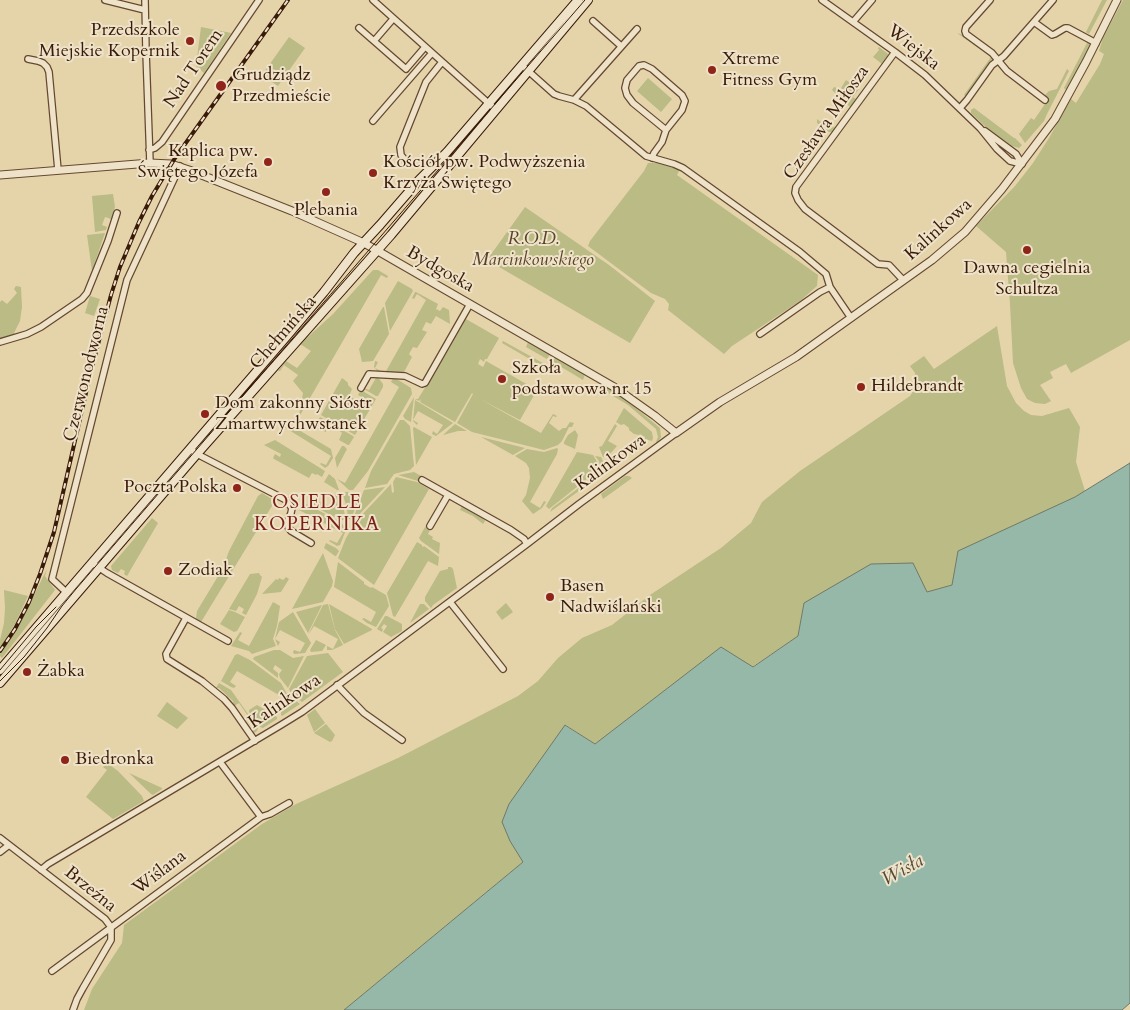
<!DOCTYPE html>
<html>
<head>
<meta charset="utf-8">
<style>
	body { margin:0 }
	canvas { display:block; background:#e5d3aa }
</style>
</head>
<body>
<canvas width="1130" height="1010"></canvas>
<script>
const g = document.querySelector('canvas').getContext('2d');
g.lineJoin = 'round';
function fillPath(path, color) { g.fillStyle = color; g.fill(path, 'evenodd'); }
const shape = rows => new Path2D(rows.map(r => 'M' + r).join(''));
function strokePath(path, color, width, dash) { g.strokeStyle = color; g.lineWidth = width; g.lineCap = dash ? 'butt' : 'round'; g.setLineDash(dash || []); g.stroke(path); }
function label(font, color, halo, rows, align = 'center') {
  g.font = font + ' Cardo,serif'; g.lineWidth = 4; g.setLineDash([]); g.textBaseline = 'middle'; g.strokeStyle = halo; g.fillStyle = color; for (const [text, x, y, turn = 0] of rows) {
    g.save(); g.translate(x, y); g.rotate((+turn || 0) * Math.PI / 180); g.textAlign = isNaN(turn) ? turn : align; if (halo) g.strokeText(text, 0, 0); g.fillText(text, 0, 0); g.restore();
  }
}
fillPath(shape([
	[1102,0,1107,0,1089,34,1086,32],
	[1123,0,1130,0,1130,340,1071,373,1066,364,1050,372,1053,378,1040,385,1051,401,1045,404,1035,403,1027,399,1021,388,1013,363,1010,304,1006,252,976,226,1015,186,1033,163,1049,138,1071,99,1076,103,1100,64,1104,54,1099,51,1103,38],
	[201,27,231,33,204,73,196,66],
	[957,33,963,35,992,56,993,58,966,96,964,95,991,57],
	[289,37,305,48,278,86,262,75],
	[1088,41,1091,43,1067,91,1064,88],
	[879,47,888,54,888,57,835,131,832,132,829,132,817,123,817,119,828,128,835,127,850,107,832,90,834,87,842,90,856,99,882,64,873,57,879,50,878,48],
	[1067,69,1069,71,1047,114,1044,121,1025,143,1019,134,1031,118,1034,120,1045,104,1046,97,1045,95,1049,91,1057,89],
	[648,78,672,99,661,112,637,91],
	[846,80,859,89,853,97,841,88],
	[974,108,1014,138,1015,138,1022,145,1019,148,1012,146,988,129,971,113,971,110],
	[648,163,663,163,673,166,680,169,677,175,818,275,817,286,800,301,732,346,724,354,668,310,669,304,665,299,651,293,588,246,590,241,644,171],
	[113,194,115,207,111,219,105,217,102,225,107,227,106,230,95,232,92,196],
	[525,207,609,265,655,301,630,343,487,260],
	[105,233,92,271,87,235],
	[373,270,378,270,388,276,387,278,381,275,299,417,299,415,303,393,293,381,298,375,284,365,280,371,278,371,286,361,297,368,311,351,300,344,333,314],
	[398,281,412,289,413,291,390,331,385,303],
	[16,286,21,287,22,307,20,321,14,333,15,334,0,338,0,302,2,300,7,304,17,293,14,289],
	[415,292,416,292,438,304,436,309,440,311,443,307,449,310,450,324,436,316,431,324,426,322,422,330,427,332,417,348,413,347,409,354,412,357,404,372,400,374,387,373,378,372,374,367,375,361,378,362,375,368,385,373,426,300,417,294,414,299,412,298],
	[90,296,100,299,94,316,85,313],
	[383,307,384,307,389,334,373,361,362,362,359,349],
	[466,319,499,338,487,359,485,359,484,362,480,359,478,364,483,367,486,361,537,390,520,420,478,398,541,433,553,414,557,416,556,417,553,416,549,423,559,431,563,428,566,428,570,422,574,423,572,427,569,427,562,441,558,445,544,450,472,432,457,423,473,394,472,393,455,422,420,402,421,399,419,401,415,399,418,399,426,386,428,386],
	[997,326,1007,386,1016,403,1024,411,1031,415,1042,416,1069,408,1080,427,1076,462,1085,491,1075,497,952,585,927,592,804,603,798,636,752,667,721,648,595,744,566,725,510,841,524,861,344,1010,84,1010,92,989,122,943,124,925,262,824,296,804,398,758,518,696,538,681,558,658,582,638,612,625,650,595,721,548,751,523,762,502,800,471,910,396,914,390,916,381,915,373,910,366,924,356,934,369],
	[503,341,550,367,547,369,502,343],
	[528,342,550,354,547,359,526,347],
	[555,358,585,374,583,380,553,362],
	[377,376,383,384,383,387,378,396,376,396,364,389,364,388,369,390],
	[342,378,346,381,348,383,348,385,352,389,349,396,363,404,365,399,358,395,361,390,376,399,363,421,359,420,362,423,355,435,321,415],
	[393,378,395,378,411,388,412,394,368,471,353,490,349,490,337,479,345,483,399,387,391,382],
	[608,387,624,398,660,428,661,437,658,442,657,443,656,442,658,437,656,429,628,405,603,390],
	[414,397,411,422,405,419,403,416],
	[415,400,453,423,436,436,432,434,433,431,437,434,443,425,418,411,413,420,418,423,417,425,413,421],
	[624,408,652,432,653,438,652,441,645,439,645,437,640,434,639,435,634,434,629,430,629,428,624,424,621,425,616,422],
	[320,417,326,420,326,432,314,427],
	[400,420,404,420,410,426,414,466,410,470,394,474,387,484,365,488,371,471],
	[287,423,331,449,333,458,328,466,325,468,320,464,321,463,326,465,331,456,284,427],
	[455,424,467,431,458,431,443,435],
	[615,424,617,426,608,441,617,446,610,454,603,457,599,447,602,446],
	[414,427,432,437,416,465,413,428],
	[338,428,339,428,353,436,354,437,349,445,348,445,339,440,342,433,337,429],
	[575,430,578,435,575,449,564,444,564,442,568,435],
	[481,437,525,448,513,455],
	[275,440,325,471,322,477,317,474,316,475,312,473,309,478,274,459,273,458,275,454,280,457,281,454,264,445],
	[342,446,344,446,347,449,337,468,335,458],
	[557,448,558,449,557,454,530,502,540,508,544,501,546,502,542,508,533,514,522,501,526,495,530,478,529,468,526,463,515,456,527,449,544,452],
	[577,452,593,455,596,460,598,465,597,471,549,509,546,506],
	[595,456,601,457,606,467,605,472,550,512,552,508,597,474,600,466,599,461],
	[414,472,421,476,418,481,398,475],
	[329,474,335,479,339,490,337,490,324,482],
	[625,476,629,476,632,478,603,499,601,494],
	[396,477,417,482,429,489,374,585,339,559,338,558,346,538,357,520,391,484,392,493,394,492,393,482],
	[385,487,355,519,353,519,364,490],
	[336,492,340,492,346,520,340,520,308,503,321,502,334,508,336,505,331,502],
	[342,492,349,492,358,501,351,519,348,519,347,508],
	[262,493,275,501,201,622,196,619,197,611,223,568,229,551,258,496],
	[304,503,341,522,346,530,340,545,337,546,329,541,330,540,337,543,343,533,299,510],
	[462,506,485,520,485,521,483,524,473,516,460,510],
	[152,518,158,523,127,576,124,574,125,571,121,569,118,573,112,570,111,566],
	[425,527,430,530,428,534,433,537,432,539,440,543,439,554,421,541,419,538],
	[417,542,422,545,422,546,423,547,424,546,439,557,438,566,428,561,395,617,393,616,387,593],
	[326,543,336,548,339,551,336,556,335,556,324,548],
	[323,553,333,581,332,586,323,602,292,609],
	[338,562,364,582,364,584,371,588,372,587,386,595,389,606,376,627,367,623,362,619,364,618,371,622,376,612,334,587],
	[448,567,451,567,453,569,457,588,433,605,431,608,425,601,425,597,440,571,448,569],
	[47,569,45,576,55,590,2,658,0,656,0,654,16,631],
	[259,573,260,575,262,577,257,594,246,615,242,613,244,609,239,606,236,611,229,609,250,574],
	[286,577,289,579,281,592,262,594,276,579,278,580,279,578,283,580],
	[4,590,28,596,16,622,0,649,0,640,4,623,5,608],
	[273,602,280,606,277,626,273,639,276,646,252,654,249,651,231,646,240,632,242,633,238,640,249,646],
	[506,603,513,612,502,620,496,612],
	[328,604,335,630,343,645,332,650,327,650,327,646,333,649,338,639,314,626,308,635,323,605],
	[329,604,372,629,372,630,344,644,335,629],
	[420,604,424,604,429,609,410,623],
	[322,605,308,633,296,612],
	[229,610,235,612,245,617,237,631,234,632,220,624],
	[293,612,311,643,305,653,294,654,293,652,294,650,300,652,305,643,280,630,275,639,280,642,278,646,275,639,279,622],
	[385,616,387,616,402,624,402,631,391,637,383,632,387,626,384,624,381,628,383,629,382,632,377,629],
	[316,640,326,645,322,651,311,652,310,650],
	[274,650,280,650,293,658,304,656,288,688,280,678,279,674,282,670,275,665,273,669,278,673,278,678,253,659,254,657],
	[328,653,343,672,302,702,295,697,295,696,291,693,289,689,307,656],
	[238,654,250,660,281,683,287,694,286,699,237,671,230,682,236,686,234,688,231,687,221,681,235,655],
	[219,683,231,690,258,728,257,731,254,733,252,732,255,726,239,703,234,706,233,701,219,688,216,688],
	[290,696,300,704,282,716,281,715,281,712],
	[167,702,188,718,177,729,157,716],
	[257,705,277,717,277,719,263,728,260,727,249,712,249,710],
	[315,709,325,723,314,732,307,715],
	[326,724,335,735,332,741,330,742,314,733],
	[107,763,118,771,142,796,144,801,113,819,86,797,107,770,103,767],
	[129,773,162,788,162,789,153,795,151,794]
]), '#babb85');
const water = shape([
	[1130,463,1130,1003,1122,1010,344,1010,523,862,510,841,502,822,509,804,565,725,595,744,721,647,753,667,798,636,804,603,871,564,913,563,927,592,952,585,958,551,1075,497,1130,463]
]);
fillPath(water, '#96b8a8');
strokePath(water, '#717968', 1);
const minor = shape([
	[105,0,145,10],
	[145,0,146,52,150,163],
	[373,0,495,109],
	[822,0,895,52,925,75,980,128,997,149,1010,161,1022,164],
	[990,0,966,27,965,31,966,34,992,53,1007,71,1045,100],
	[593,21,621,46],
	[853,22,872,0],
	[1034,22,1052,35,1055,34,1065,28,1068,28,1096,43],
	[359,28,406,69,425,47],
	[374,41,393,19],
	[895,52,796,187,795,193,798,200,805,209,878,264,889,265,903,280],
	[28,59,38,61,43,63,47,67,49,72,58,170],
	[526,69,554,94,559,96,574,100,586,106,646,156,674,164,683,168,800,252,826,274,830,287,851,318],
	[574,100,637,29],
	[960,108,967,100,992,65,1004,56,1053,0],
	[373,121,432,53],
	[985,131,1016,154,1022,164],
	[149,150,155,148,162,142,259,0],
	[652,158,654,153,662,142,666,130,682,110,685,101,682,95,652,69,644,65,639,66,627,80,625,88,627,95,633,103,666,130],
	[406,161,401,155,400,147,426,82,442,62],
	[760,334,820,292,830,287],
	[0,342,27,334,41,327,82,299,87,293,108,241,117,213],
	[361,388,369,374,405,376,422,384,425,383,470,304],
	[190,449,197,454,286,500,292,508,291,513,288,520,288,527,291,531,311,543],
	[422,480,511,530,524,539,527,544],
	[430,526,448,495],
	[92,563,107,573,228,641],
	[66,592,52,579,127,280,180,166],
	[450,602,503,669],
	[186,618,166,654,167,659,202,681,224,699,232,708,255,741],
	[337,685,364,713,402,740],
	[220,762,261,817],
	[0,838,105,919,111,927,111,940,83,988,77,999,73,1010],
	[0,852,9,845],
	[41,870,48,864,281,725,302,712,527,544,579,504,676,433],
	[52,971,261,817,270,814,289,803]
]);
const tertiary = shape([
	[0,175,150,163,171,164,189,170,292,211,364,243,614,387,655,416,676,433,720,402,796,357,932,260,965,232,1002,189,1055,119,1086,62,1117,0]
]);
const secondary = shape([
	[0,670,287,336,324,292,354,253,380,225,419,180,447,152,578,0],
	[0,683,197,454,391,235,588,0]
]);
strokePath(minor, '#654830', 8);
strokePath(tertiary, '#654830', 9);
strokePath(secondary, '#3a1a08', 10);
strokePath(minor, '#eee2c8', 5.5);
strokePath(tertiary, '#eee2c8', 7);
strokePath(secondary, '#eee2c8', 8);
strokePath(shape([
	[0,670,36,627,56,607],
	[0,681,24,657,47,628,62,606,76,589,585,0]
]), '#3a1a08', 1);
const rail = shape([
	[0,651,15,629,29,602,40,574,54,532,91,371,111,295,120,267,139,222,152,196,175,158,288,0]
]);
strokePath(rail, '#3a1a08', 4);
strokePath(rail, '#eee2c8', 2, [5.5]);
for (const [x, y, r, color] of [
	[190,41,5,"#8f2418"],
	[712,70,5,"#8f2418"],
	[221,86,6,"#8f2418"],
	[268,162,5,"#8f2418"],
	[373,173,5,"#8f2418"],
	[326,192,5,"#8f2418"],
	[1027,250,5,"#8f2418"],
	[502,379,5,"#8f2418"],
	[861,387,5,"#8f2418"],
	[205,414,5,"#8f2418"],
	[237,488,5,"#8f2418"],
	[168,571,5,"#8f2418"],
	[550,597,5,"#8f2418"],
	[27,672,5,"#8f2418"],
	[65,760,5,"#8f2418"]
]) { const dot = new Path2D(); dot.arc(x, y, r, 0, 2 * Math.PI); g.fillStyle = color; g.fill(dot); strokePath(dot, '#eee2c8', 2); }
label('18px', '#3a1a08', '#eee2c8', [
	["Przedszkole",180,31,"right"],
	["Miejskie Kopernik",180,52,"right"],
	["Xtreme",722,60],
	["Fitness Gym",722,81],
	["Grudziądz",232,76],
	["Przedmieście",232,97],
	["Kaplica pw.",258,152,"right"],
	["Świętego Józefa",258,173,"right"],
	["Kościół pw. Podwyższenia",383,163],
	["Krzyża Świętego",383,184],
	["Plebania",326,211,"center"],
	["Dawna cegielnia",1027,269,"center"],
	["Schultza",1027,290,"center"],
	["Szkoła",512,369],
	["podstawowa nr 15",512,390],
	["Hildebrandt",871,387],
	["Dom zakonny Sióstr",215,404],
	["Zmartwychwstanek",215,425],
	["Poczta Polska",227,488,"right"],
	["Zodiak",178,571],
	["Basen",560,587],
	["Nadwiślański",560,608],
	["Żabka",37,672],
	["Biedronka",75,760]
], 'left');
label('18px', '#3a1a08', '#eee2c8', [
	["Wiejska",913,48,38],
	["Nad Torem",194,69,-56],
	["Czesława Miłosza",827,123,-55],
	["Kalinkowa",939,230,-42],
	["Bydgoska",440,270,30],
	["Chełmińska",284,333,-49],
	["Czerwonodworna",87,374,-76],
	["Kalinkowa",611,463,-36],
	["Kalinkowa",285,702,-34],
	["Wiślana",160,873,-37],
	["Brzeźna",90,890,39]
]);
label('italic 18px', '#5a4227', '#eee2c8', [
	["R.O.D.",533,240],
	["Marcinkowskiego",533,261]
]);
g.letterSpacing = '1px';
label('19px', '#7a1f14', '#eee2c8', [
	["OSIEDLE",317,504],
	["KOPERNIKA",317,526]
]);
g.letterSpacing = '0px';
label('italic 19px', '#564938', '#eee2c8', [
	["Wisła",903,871,-29]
]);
</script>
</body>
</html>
